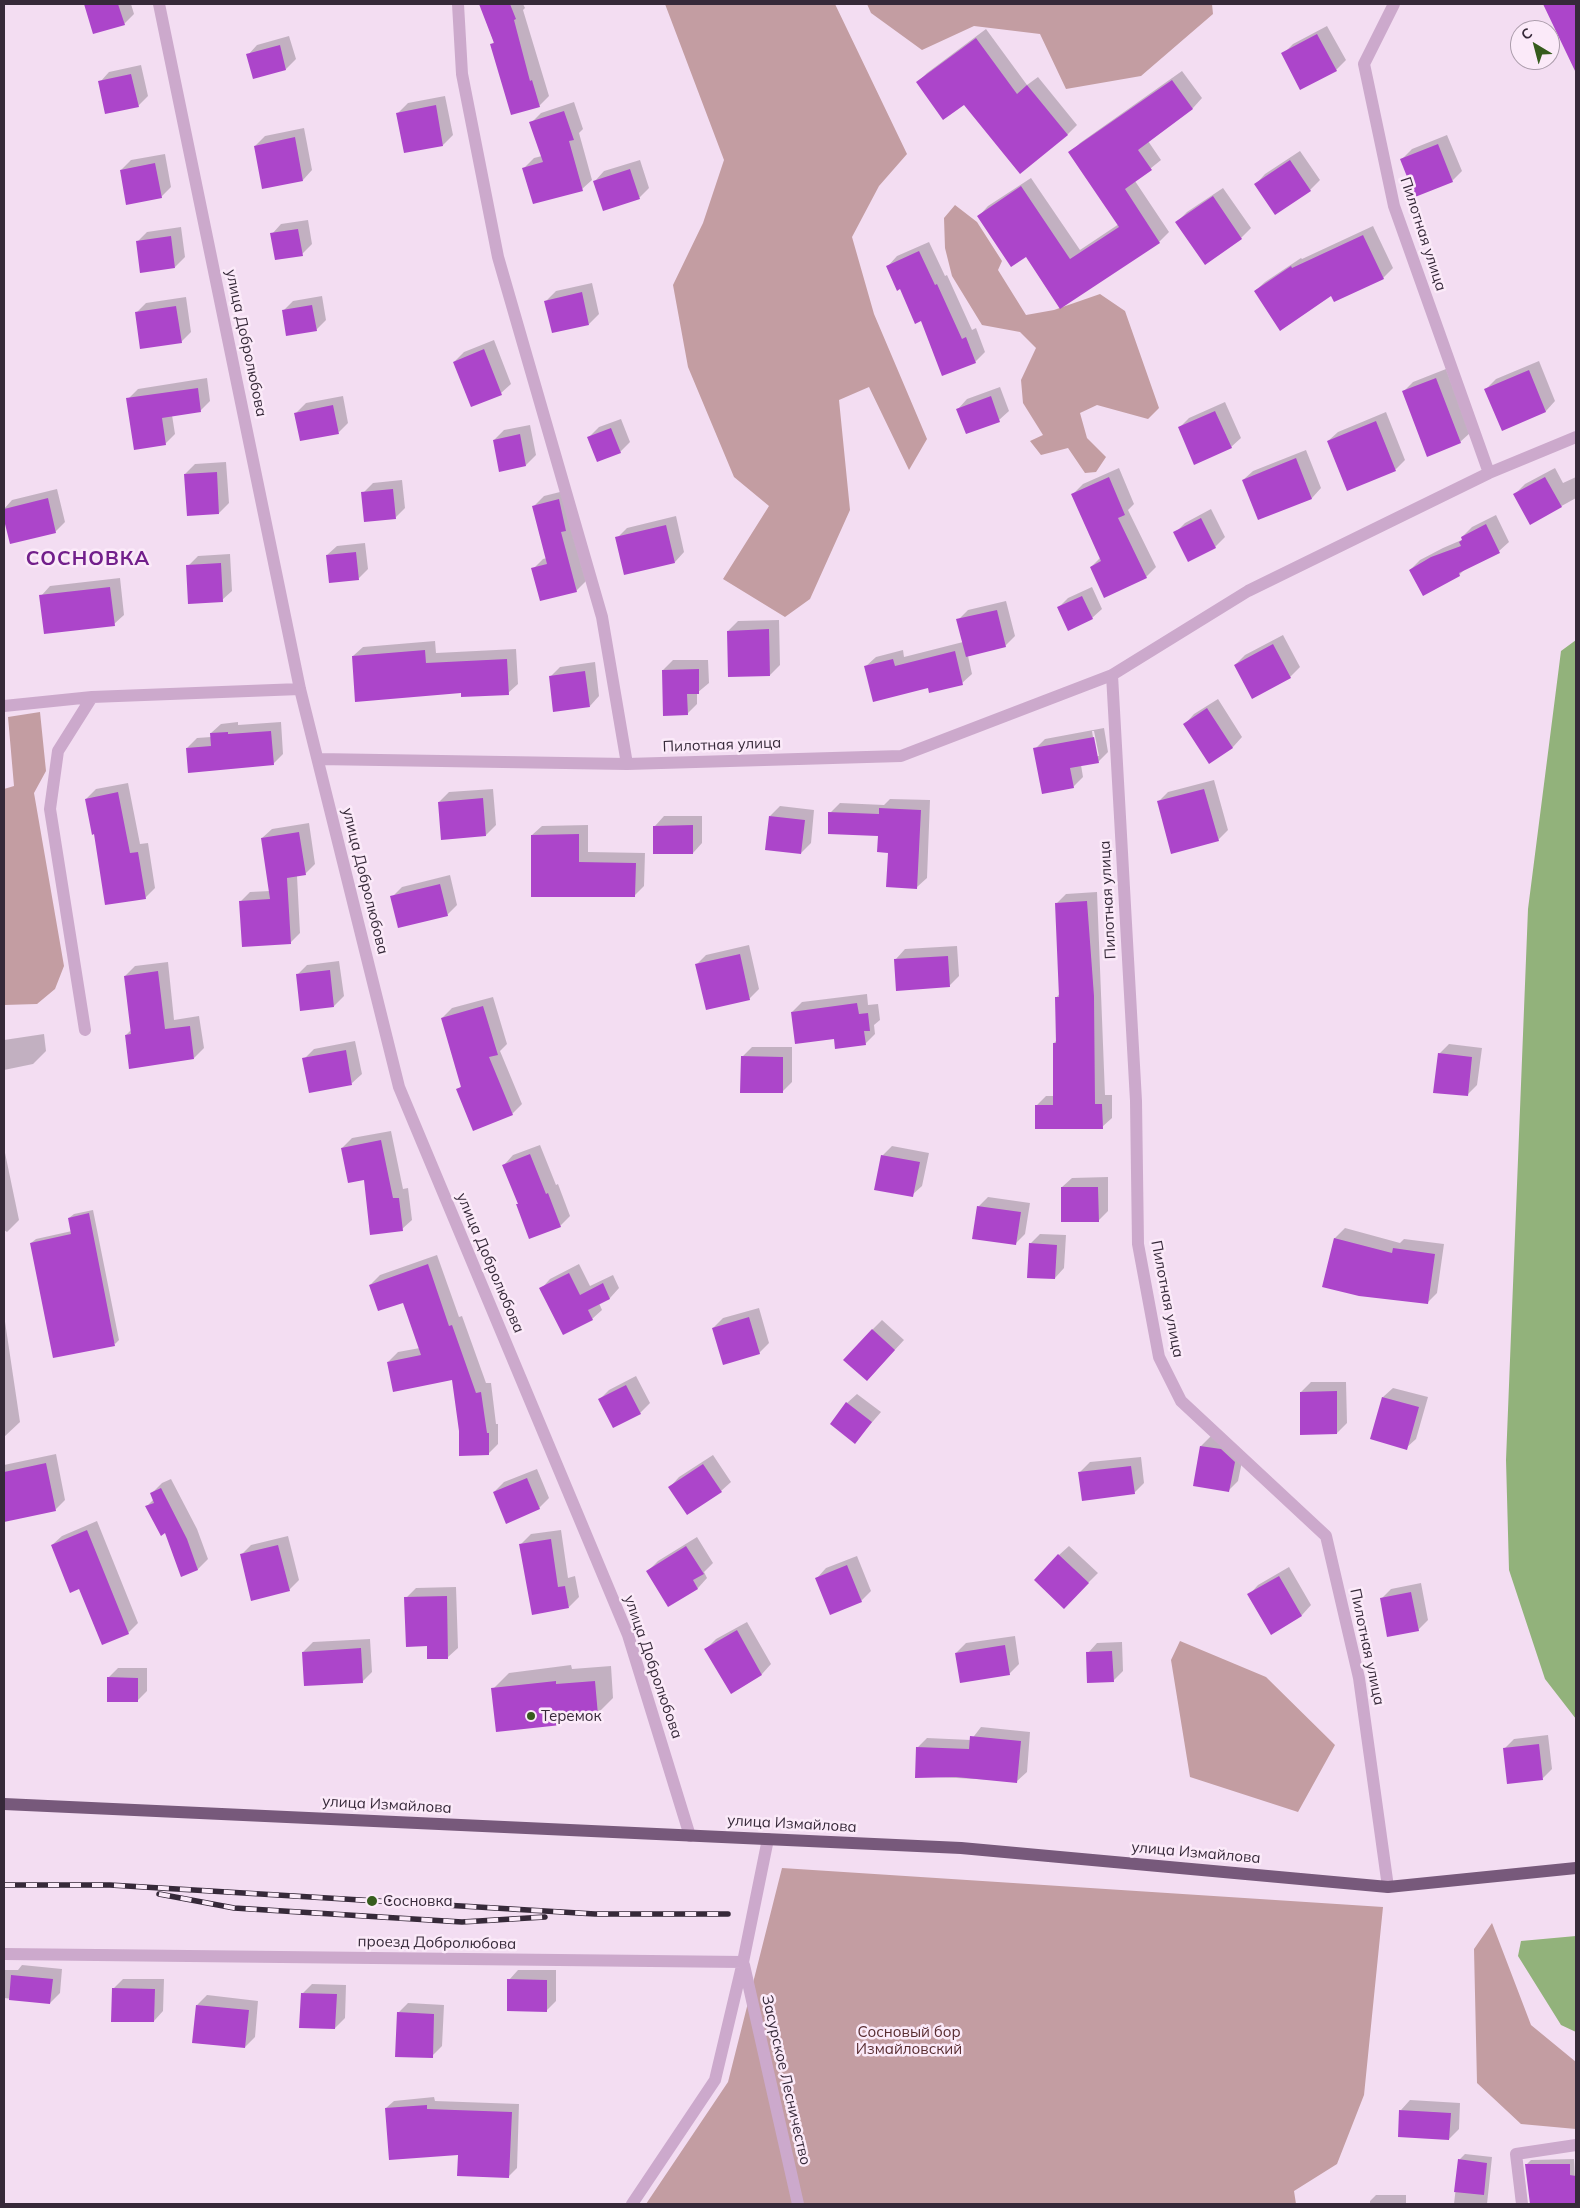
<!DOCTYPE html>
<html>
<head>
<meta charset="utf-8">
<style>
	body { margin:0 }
	#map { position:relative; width:1580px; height:2208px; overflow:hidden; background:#f3ddf2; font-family:Mulish,sans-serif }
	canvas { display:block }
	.frame { position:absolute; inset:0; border:5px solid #362939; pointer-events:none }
	.north { position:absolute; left:1510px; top:20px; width:50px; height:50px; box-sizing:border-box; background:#fbeaf9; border:1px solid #ac9dac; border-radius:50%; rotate:323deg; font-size:14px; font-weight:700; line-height:20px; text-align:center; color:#362939 }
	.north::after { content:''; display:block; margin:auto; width:18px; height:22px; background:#365c1d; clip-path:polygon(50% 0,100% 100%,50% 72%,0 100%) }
</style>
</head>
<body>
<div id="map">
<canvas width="1580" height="2208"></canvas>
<div class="frame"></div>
<div class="north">С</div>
</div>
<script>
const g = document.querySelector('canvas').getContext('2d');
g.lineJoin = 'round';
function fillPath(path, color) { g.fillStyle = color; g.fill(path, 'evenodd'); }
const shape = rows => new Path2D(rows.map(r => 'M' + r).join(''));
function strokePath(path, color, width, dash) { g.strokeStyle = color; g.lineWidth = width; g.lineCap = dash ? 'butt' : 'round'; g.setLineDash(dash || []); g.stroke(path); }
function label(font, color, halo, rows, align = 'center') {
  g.font = font + ' Mulish,sans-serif'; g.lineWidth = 5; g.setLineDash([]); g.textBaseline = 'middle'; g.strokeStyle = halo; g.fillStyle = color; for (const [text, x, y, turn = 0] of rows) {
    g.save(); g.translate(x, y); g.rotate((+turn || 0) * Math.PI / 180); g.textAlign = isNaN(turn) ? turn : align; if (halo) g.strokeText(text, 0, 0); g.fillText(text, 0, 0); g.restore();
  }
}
fillPath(shape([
	[665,4,835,4,907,154,879,186,852,237,874,314,927,439,909,470,869,387,839,400,850,510,810,599,785,617,723,579,769,506,734,477,688,367,673,285,703,223,724,160],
	[867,4,1212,4,1213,14,1141,76,1066,89,1040,34,974,26,922,50,871,13],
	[955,205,977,222,1002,261,998,270,1026,315,1054,310,1100,294,1125,311,1159,408,1148,419,1097,405,1080,413,1087,438,1106,457,1096,472,1085,473,1068,448,1041,455,1030,441,1043,435,1023,403,1021,380,1036,348,1020,332,982,325,952,276,945,248,944,218],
	[40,712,46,771,34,793,64,966,55,989,37,1004,4,1005,4,789,14,786,8,717],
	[1180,1641,1266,1677,1335,1745,1298,1812,1190,1777,1171,1660],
	[782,1868,1383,1907,1364,2095,1337,2164,1294,2191,1296,2204,646,2204,728,2082],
	[1492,1923,1531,2025,1576,2062,1576,2129,1521,2124,1477,2083,1474,1949]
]), '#c39da2');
fillPath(shape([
	[1576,640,1576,1719,1545,1679,1509,1570,1506,1460,1528,909,1561,651],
	[1576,1936,1576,2032,1561,2025,1518,1956,1521,1941]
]), '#92b27b');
fillPath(shape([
	[87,4,131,4,134,14,124,24,94,33],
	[480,4,523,4,525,8,523,10,549,96,539,106,492,44,494,42],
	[1551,4,1576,4,1576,48,1567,52,1547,8],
	[1327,26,1346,60,1336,70,1283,54,1293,44],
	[986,29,1027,85,1038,77,1077,125,1067,135,964,103,917,83,927,73],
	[289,36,296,59,286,69,254,78,248,55,257,45],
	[141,65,148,96,138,106,100,82,109,72],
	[1182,71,1202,98,1193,108,1148,141,1161,160,1135,181,1169,232,1159,242,1060,307,1027,255,979,216,988,206,1031,178,1080,250,1119,224,1070,153,1080,143],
	[445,96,453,135,443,145,398,113,408,103],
	[574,102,583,129,579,133,592,180,582,189,524,168,534,158,542,156,531,123,541,113],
	[304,128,312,170,303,180,255,146,265,136],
	[1447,135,1462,171,1452,181,1402,159,1412,149],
	[1300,151,1320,180,1310,190,1276,213,1256,184,1265,174],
	[165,154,171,187,161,197,121,170,131,160],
	[640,160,649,188,640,197,604,209,595,181,604,171],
	[1223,188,1251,228,1241,238,1177,222,1187,212],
	[308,220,312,244,302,254,272,234,281,224],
	[1373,226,1393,268,1383,278,1332,295,1255,291,1265,282,1301,258,1302,259],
	[181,227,185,257,175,267,137,242,147,232],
	[929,242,945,276,947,275,972,330,976,328,985,352,975,362,943,374,922,320,888,266,897,256],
	[592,283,599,314,589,324,546,301,556,291],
	[322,296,326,320,316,330,283,311,293,301],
	[186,297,191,332,181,342,136,313,146,303],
	[494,340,511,384,501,393,454,362,464,352],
	[1539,361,1555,401,1546,411,1503,429,1486,389,1496,379],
	[1446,369,1470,433,1460,442,1404,391,1413,382],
	[207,378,210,401,201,410,172,415,175,434,165,444,128,399,138,389],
	[1000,387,1009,411,999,420,958,409,967,399],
	[343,396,348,423,339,432,296,413,306,403],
	[1225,402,1241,438,1231,447,1179,428,1189,418],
	[1386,412,1405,460,1396,469,1348,489,1328,441,1338,432],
	[621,419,630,442,620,452,589,437,599,427],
	[530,425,536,455,526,465,500,470,494,440,504,430],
	[1306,450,1321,488,1312,498,1259,519,1243,480,1253,471],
	[226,462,229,503,219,513,185,474,195,464],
	[1119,468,1134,504,1128,510,1156,567,1146,577,1091,567,1101,557,1073,494,1083,484],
	[1555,468,1563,483,1576,477,1576,498,1531,523,1515,494,1525,484],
	[402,480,405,508,395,518,363,493,373,483],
	[57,489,65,522,55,532,11,543,4,509,12,500],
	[568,490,586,581,576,591,533,569,543,559,547,558,534,506,544,496],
	[1211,509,1225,537,1215,547,1175,533,1185,523],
	[1496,515,1509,542,1499,551,1466,568,1459,575,1410,570,1420,560,1443,548,1464,539,1462,537,1472,527],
	[676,516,684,552,675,562,617,538,627,528],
	[365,543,368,569,358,579,327,555,337,546],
	[230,554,232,591,222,600,188,566,198,556],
	[120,578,124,615,114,624,41,596,50,586],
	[1092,587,1102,609,1092,618,1058,608,1068,598],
	[1006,601,1015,636,1005,646,968,656,972,674,962,683,929,687,866,666,876,657,903,650,904,657,963,642,958,620,968,610],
	[779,620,780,665,770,675,728,631,738,621],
	[1283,635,1300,667,1290,677,1253,697,1235,665,1245,655],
	[435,641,436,653,516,649,518,684,508,693,462,692,353,656,363,647],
	[673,660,708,660,709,683,697,693,697,704,687,714,663,670],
	[595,662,599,696,590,706,550,677,560,667],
	[1218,699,1242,737,1233,747,1210,762,1185,724,1194,714],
	[238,722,238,725,281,722,283,754,273,764,187,748,197,738,211,737,211,733,221,724],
	[1104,728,1108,752,1098,762,1081,765,1083,777,1073,787,1035,749,1045,739],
	[1092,731,1094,731,1099,756,1096,756],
	[1214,780,1228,830,1218,840,1158,802,1168,792],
	[128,783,140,844,148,843,155,888,145,898,86,799,96,789],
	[493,789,496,825,486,835,439,802,449,792],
	[890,799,930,800,927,878,917,887,879,835,830,813,840,803,884,805],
	[780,806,814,810,811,843,801,853,770,816],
	[664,816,702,816,702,843,693,853,655,826],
	[309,823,315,864,305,874,297,876,300,933,290,943,240,902,250,892,270,891,262,838,272,829],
	[588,825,588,852,645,853,644,886,634,896,532,835,542,826],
	[450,875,457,905,447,915,392,897,402,887],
	[1097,892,1105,1095,1112,1095,1112,1118,1102,1127,1036,1106,1046,1096,1054,1096,1054,1043,1057,1040,1057,997,1060,993,1056,904,1066,894],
	[749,945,759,989,749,999,696,965,706,955],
	[957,946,959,976,949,986,896,959,905,949],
	[339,961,344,996,334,1006,297,975,307,965],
	[168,962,174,1020,199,1016,204,1048,194,1058,126,1035,132,1029,125,976,135,966],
	[867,994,868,1005,878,1004,880,1020,874,1025,875,1034,865,1044,835,1038,792,1012,802,1002],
	[493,997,507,1044,500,1051,522,1104,512,1114,458,1090,462,1085,442,1018,452,1008],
	[44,1034,46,1051,33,1064,4,1070,4,1040],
	[355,1041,362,1074,352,1083,304,1059,314,1049],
	[1449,1044,1482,1048,1477,1085,1467,1095,1439,1054],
	[752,1047,792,1047,792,1082,782,1092,742,1057],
	[391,1131,403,1189,408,1188,412,1220,402,1229,342,1148,352,1138],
	[540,1145,556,1185,558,1184,570,1216,560,1226,519,1203,504,1165,513,1155],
	[892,1146,929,1153,922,1186,912,1195,882,1156],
	[4,1148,19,1220,7,1232,4,1230],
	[1108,1177,1108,1211,1098,1221,1062,1187,1072,1178],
	[988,1197,1030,1203,1025,1234,1015,1244,978,1207],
	[93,1210,119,1340,115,1344,31,1243,36,1239,72,1231,69,1218,74,1214],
	[1345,1228,1400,1243,1404,1239,1444,1244,1437,1293,1427,1303,1323,1286,1335,1238],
	[1040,1234,1066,1235,1064,1268,1055,1278,1030,1244],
	[437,1255,459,1317,462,1316,486,1383,491,1383,496,1424,498,1424,498,1444,488,1454,460,1431,453,1378,388,1362,398,1352,420,1348,404,1301,370,1285,380,1275],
	[579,1264,590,1286,613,1275,619,1288,610,1298,599,1303,602,1310,592,1319,541,1289,550,1279],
	[759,1308,769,1343,759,1353,713,1328,723,1318],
	[4,1315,20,1422,4,1437],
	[882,1320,904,1340,867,1380,872,1330],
	[636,1376,650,1403,640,1413,599,1400,609,1390],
	[1311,1382,1346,1382,1347,1423,1337,1433,1301,1392],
	[1393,1388,1428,1397,1416,1439,1406,1448,1383,1397],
	[857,1394,881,1412,855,1442,847,1403],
	[1211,1436,1244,1452,1238,1481,1228,1491,1194,1485,1201,1446],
	[56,1454,65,1500,55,1510,4,1520,4,1465],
	[713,1455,731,1482,721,1491,670,1487,679,1477],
	[1141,1457,1144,1483,1134,1493,1080,1472,1090,1462],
	[537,1469,549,1498,539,1508,494,1492,504,1482],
	[171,1479,197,1529,208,1559,198,1569,181,1575,166,1532,147,1506,154,1499,152,1493,162,1483],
	[97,1521,138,1623,128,1633,79,1587,52,1545,62,1536],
	[561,1530,568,1578,575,1576,579,1597,569,1607,521,1544,531,1534],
	[288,1536,299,1580,289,1590,241,1555,251,1545],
	[697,1537,713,1563,704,1572,707,1578,698,1588,669,1605,648,1571,658,1561],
	[1069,1546,1098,1573,1064,1607,1059,1555],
	[857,1556,871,1591,861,1601,817,1578,826,1568],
	[1289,1567,1311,1605,1302,1615,1271,1633,1249,1595,1258,1585],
	[1421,1583,1428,1620,1418,1630,1381,1599,1391,1589],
	[456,1587,458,1648,448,1657,428,1645,406,1598,416,1588],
	[747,1622,771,1664,762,1674,731,1692,706,1649,716,1639],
	[1015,1636,1019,1664,1009,1674,956,1653,966,1643],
	[370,1639,372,1672,362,1682,303,1652,313,1642],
	[1122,1642,1123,1671,1113,1681,1088,1653,1097,1643],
	[571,1665,572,1669,611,1666,613,1698,597,1714,567,1717,560,1723,493,1689,509,1673],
	[118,1668,147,1668,147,1691,137,1701,108,1678],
	[981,1727,1030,1732,1027,1772,1017,1781,916,1776,917,1748,927,1738,971,1740],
	[1548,1735,1552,1769,1543,1778,1504,1749,1514,1739],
	[22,1965,62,1969,60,1993,50,2003,4,1998,4,1970,18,1970],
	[518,1970,556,1970,556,2001,546,2011,509,1980],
	[123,1979,164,1979,163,2011,154,2021,113,1989],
	[312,1984,346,1985,345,2018,335,2028,302,1994],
	[207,1995,258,2001,255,2037,245,2047,197,2005],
	[408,2003,444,2005,442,2046,432,2056,398,2013],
	[434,2097,435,2101,519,2104,517,2168,509,2176,459,2154,386,2108,394,2101],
	[1410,2100,1460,2103,1459,2129,1449,2139,1401,2110],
	[1465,2154,1492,2157,1487,2204,1454,2204,1459,2160],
	[1574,2159,1576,2204,1531,2204,1527,2164,1531,2160],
	[1376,2195,1406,2195,1406,2204,1370,2204,1370,2201]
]), '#0003');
fillPath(shape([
	[84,4,118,4,125,25,93,34],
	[479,4,510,4,516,19,514,20,530,81,532,80,540,107,511,115,490,44,494,43],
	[1543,4,1576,4,1576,73],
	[1317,34,1337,71,1300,90,1281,53],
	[976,38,1017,94,1027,85,1068,135,1020,174,964,105,943,120,916,82],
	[280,45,286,70,253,79,246,54],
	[131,74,139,107,105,114,98,81],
	[1172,80,1193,109,1138,150,1152,170,1125,189,1160,243,1060,309,1026,257,1011,267,977,216,1021,186,1070,259,1119,227,1068,152],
	[436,105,443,146,404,153,396,113],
	[564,111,574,140,569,141,583,191,533,204,522,168,543,162,529,122],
	[295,137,303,181,262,189,254,146],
	[1438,144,1453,182,1415,197,1400,159],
	[1290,160,1311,191,1275,215,1254,184],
	[155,163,162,198,126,205,120,170],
	[630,169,640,199,603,211,593,181],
	[1213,196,1242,239,1205,265,1175,222],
	[298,229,303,256,275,260,270,233],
	[1363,235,1384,279,1334,302,1331,296,1280,331,1254,291,1291,266,1292,268],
	[171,236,175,268,140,273,136,241],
	[919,251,935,285,937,284,962,339,966,337,976,363,942,376,921,321,915,324,900,289,897,291,886,266],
	[582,292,589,325,552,333,544,301],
	[312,305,317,331,286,336,282,310],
	[176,306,182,343,140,349,135,312],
	[484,349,502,395,471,407,453,362],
	[1529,370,1546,412,1502,431,1484,389],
	[1436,378,1461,443,1427,457,1402,391],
	[198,388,201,412,162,418,166,445,134,450,126,398],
	[991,396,1000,422,966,434,956,409],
	[333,405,339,434,300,441,294,413],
	[1215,411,1232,448,1194,465,1178,427],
	[1376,421,1396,471,1347,491,1327,441],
	[611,428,621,453,597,462,587,437],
	[520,434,526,466,499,472,493,440],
	[1296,458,1312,499,1258,520,1242,480],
	[217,472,219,514,187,516,184,474],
	[1109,477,1125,515,1118,518,1147,578,1104,598,1090,567,1101,561,1071,494],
	[1545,477,1562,507,1530,525,1513,494],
	[393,489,396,519,364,522,361,492],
	[48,498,56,533,10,544,4,520,4,509],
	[559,499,566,531,561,532,577,592,540,601,531,568,547,564,532,506],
	[1201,518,1216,548,1188,562,1173,532],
	[1486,524,1500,553,1459,573,1460,576,1423,596,1409,570,1431,557,1461,546,1459,542,1462,540,1461,537],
	[666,525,675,563,624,575,615,537],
	[356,552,359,580,329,583,326,555],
	[221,563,223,602,188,604,186,565],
	[110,587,115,626,44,634,39,595],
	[1082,596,1093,619,1068,631,1057,607],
	[997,610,1006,647,966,657,956,619],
	[769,629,770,676,728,677,727,631],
	[1273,644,1291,678,1252,699,1234,665],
	[425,650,426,663,507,659,509,695,461,697,461,693,355,702,352,656],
	[955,651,963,685,929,693,928,688,873,702,864,666,893,659,895,666],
	[699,669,699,694,687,694,688,715,663,716,662,670],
	[585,671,590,707,553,712,549,676],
	[1207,708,1233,748,1209,764,1183,724],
	[271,731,274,765,188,773,186,748,211,746,210,733,228,732,228,734],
	[1094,737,1099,763,1070,768,1074,788,1042,794,1033,748],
	[1204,789,1219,841,1171,854,1157,801],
	[118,792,130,853,138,852,146,899,105,905,94,834,92,835,85,799],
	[483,798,486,836,441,840,438,802],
	[879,808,921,810,917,889,886,887,888,853,877,852,878,836,828,834,828,812,879,814],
	[769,816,805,820,801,854,765,850],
	[693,825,693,854,653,854,653,826],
	[299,832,306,875,287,878,291,944,242,947,239,901,270,899,261,838],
	[579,834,579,862,636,863,635,897,531,897,531,835],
	[440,884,448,916,398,928,390,896],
	[1087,901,1094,996,1095,1104,1102,1104,1103,1129,1035,1129,1035,1105,1053,1105,1053,1043,1056,1043,1055,997,1059,997,1055,903],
	[740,954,750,1000,706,1010,695,964],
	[948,956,950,987,896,991,894,959],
	[330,970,334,1007,300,1011,296,974],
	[158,971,165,1029,190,1026,194,1059,129,1069,125,1035,131,1034,124,976],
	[857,1003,859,1014,868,1013,870,1031,864,1031,866,1045,835,1049,834,1039,795,1044,791,1012],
	[483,1006,498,1055,489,1057,513,1115,473,1131,456,1089,461,1087,441,1018],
	[346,1050,352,1085,309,1093,302,1058],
	[1438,1053,1472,1057,1468,1096,1433,1093],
	[741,1056,783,1057,783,1093,740,1093],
	[381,1140,393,1198,399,1198,403,1231,370,1235,364,1180,348,1183,341,1148],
	[530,1154,546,1194,548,1193,561,1227,529,1239,516,1204,518,1204,502,1165],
	[881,1155,920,1162,913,1197,874,1190],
	[1061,1187,1098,1187,1099,1222,1061,1222],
	[977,1206,1021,1212,1016,1245,972,1239],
	[89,1213,115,1346,53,1358,30,1243,71,1234,68,1218],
	[1334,1238,1392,1253,1393,1248,1435,1254,1428,1304,1359,1296,1322,1287],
	[1029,1243,1057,1245,1055,1279,1027,1278],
	[428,1264,449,1326,452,1325,476,1393,481,1392,487,1433,489,1433,489,1455,459,1456,459,1431,452,1380,393,1392,387,1362,421,1355,403,1303,378,1311,369,1285],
	[569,1273,580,1295,603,1283,610,1299,588,1310,593,1320,563,1335,539,1288],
	[749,1317,760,1354,723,1365,712,1328],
	[872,1329,895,1350,867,1381,843,1360],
	[626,1385,641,1414,613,1428,598,1399],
	[1337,1391,1337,1434,1300,1435,1300,1392],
	[1382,1397,1419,1407,1407,1450,1370,1439],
	[846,1402,872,1422,855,1444,830,1424],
	[1200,1446,1221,1449,1235,1462,1229,1492,1193,1486],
	[46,1463,56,1511,4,1522,4,1472],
	[703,1464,722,1492,687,1515,668,1487],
	[1131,1466,1135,1494,1082,1501,1078,1472],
	[527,1478,540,1509,506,1524,493,1492],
	[161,1488,187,1539,198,1570,181,1577,165,1533,161,1536,145,1506,154,1503,150,1493],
	[87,1530,129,1634,102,1645,79,1589,70,1593,51,1545],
	[551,1539,558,1587,565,1586,569,1608,532,1615,519,1544],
	[278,1545,290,1591,251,1601,240,1554],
	[686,1546,704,1574,693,1580,698,1589,668,1607,646,1571],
	[1058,1554,1089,1583,1064,1609,1034,1580],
	[847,1565,862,1602,830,1615,815,1578],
	[1279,1576,1302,1616,1271,1635,1247,1594],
	[1411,1592,1419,1631,1387,1637,1380,1598],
	[447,1596,448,1659,427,1659,427,1646,406,1647,404,1597],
	[737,1630,762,1675,731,1694,704,1649],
	[1005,1645,1010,1675,960,1683,955,1653],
	[361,1648,363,1683,304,1686,302,1652],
	[1112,1651,1114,1682,1087,1683,1086,1652],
	[107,1677,138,1678,138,1702,107,1702],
	[556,1681,556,1684,595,1681,598,1715,560,1719,561,1725,496,1732,491,1688],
	[970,1736,1021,1741,1017,1783,956,1777,915,1778,916,1747,969,1749],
	[1539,1744,1543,1780,1507,1784,1503,1748],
	[11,1975,53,1979,50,2004,9,2000],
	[507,1979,547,1980,547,2012,507,2011],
	[112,1988,155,1989,154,2022,111,2022],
	[301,1993,337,1994,335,2029,299,2028],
	[196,2005,249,2010,245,2048,192,2043],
	[397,2012,434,2014,433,2058,395,2057],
	[427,2105,427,2109,512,2112,509,2178,457,2176,458,2155,389,2160,385,2108],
	[1399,2110,1451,2113,1449,2140,1398,2137],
	[1458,2159,1487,2163,1484,2195,1454,2192],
	[1525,2164,1570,2164,1570,2175,1576,2176,1576,2204,1530,2204]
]), '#ac45ca');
strokePath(shape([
	[159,4,300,689,399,1087,628,1635,690,1836],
	[458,4,462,74,498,257,602,617,627,764],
	[1394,4,1364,64,1394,206,1489,473],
	[1112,675,1136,1101,1138,1244,1159,1357,1181,1401,1326,1536,1359,1678,1388,1887],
	[4,706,92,697,300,689],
	[318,759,627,764,901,756,1112,675,1248,591,1489,473,1576,437],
	[85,1030,50,809,58,751,92,697],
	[4,1954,743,1962,768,1839],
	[744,1965,798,2204],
	[632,2204,715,2080,743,1962],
	[1522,2204,1516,2154,1576,2145]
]), '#cca9cc', 12);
strokePath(shape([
	[4,1804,961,1848,1388,1887,1576,1868]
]), '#77597b', 12);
const rail = shape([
	[4,1885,110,1885,595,1914,728,1914],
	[159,1894,234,1908,462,1922,545,1917]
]);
strokePath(rail, '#362939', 5.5);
strokePath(rail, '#fbeaf9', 4, [11]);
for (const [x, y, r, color] of [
	[531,1716,5,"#365c1d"],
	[372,1901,6,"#365c1d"]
]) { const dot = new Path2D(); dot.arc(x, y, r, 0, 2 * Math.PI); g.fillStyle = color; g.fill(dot); strokePath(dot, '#fbeaf9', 2); }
label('15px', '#362939', '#fbeaf9', [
	["Пилотная улица",1423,234,72],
	["улица Добролюбова",246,343,78],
	["Пилотная улица",722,745,-2],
	["улица Добролюбова",365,881,76],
	["Пилотная улица",1108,900,-93],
	["улица Добролюбова",490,1263,67],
	["Пилотная улица",1167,1299,79],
	["Пилотная улица",1367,1647,78],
	["улица Добролюбова",653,1667,71],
	["улица Измайлова",387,1805,3],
	["улица Измайлова",792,1824,3],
	["улица Измайлова",1196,1853,5],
	["проезд Добролюбова",437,1943,1],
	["Засурское Лесничество",786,2080,77]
]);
label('15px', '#362939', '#fbeaf9', [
	["Теремок",541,1716],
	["Сосновка",383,1901]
], 'left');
label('15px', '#582c30', '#fbeaf9', [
	["Сосновый бор",909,2032],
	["Измайловский",909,2049]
]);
g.letterSpacing = '1px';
label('bold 20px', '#721f8b', '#fbeaf9', [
	["СОСНОВКА",88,559]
]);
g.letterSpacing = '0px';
</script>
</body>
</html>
